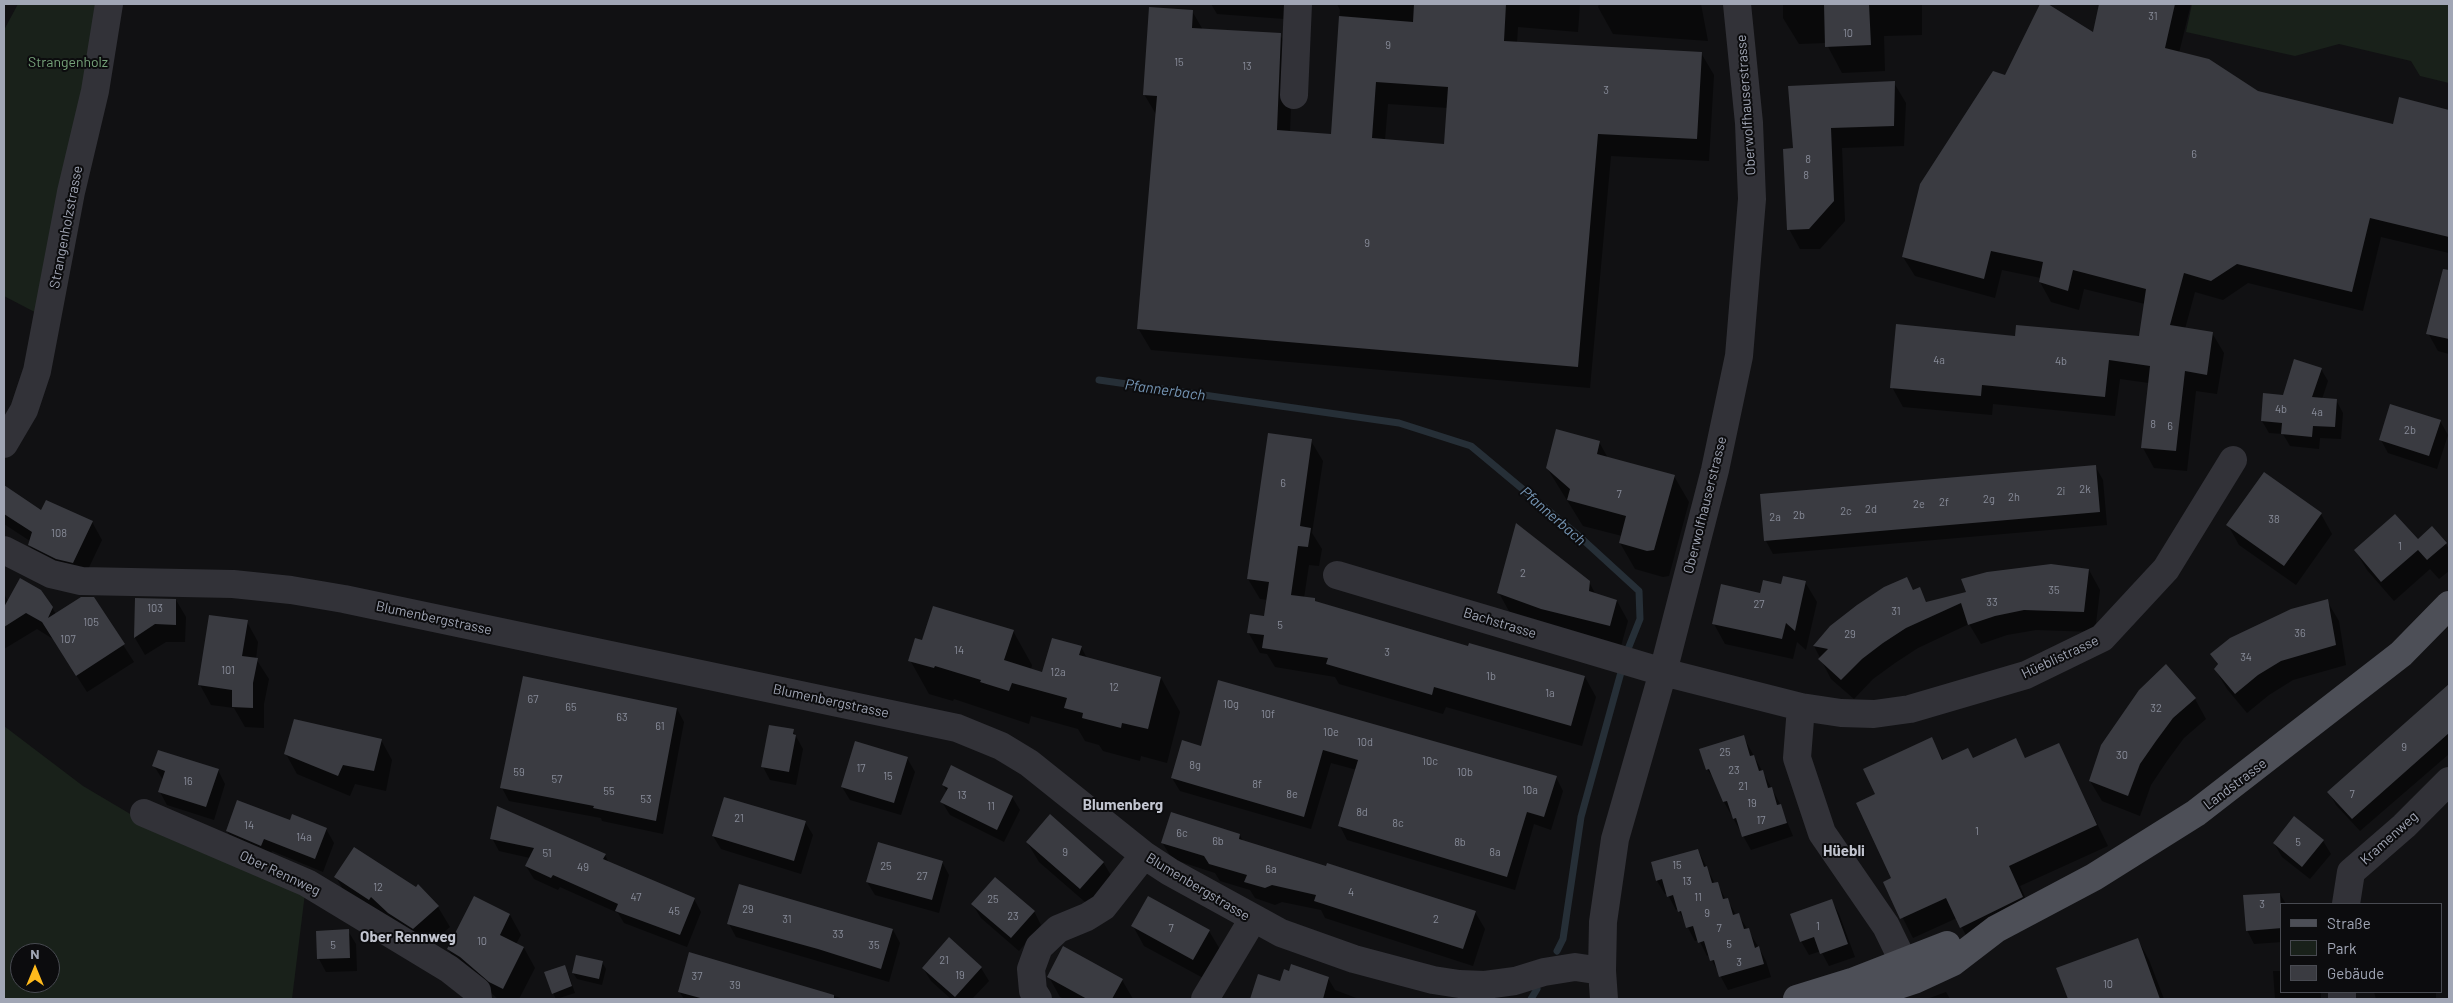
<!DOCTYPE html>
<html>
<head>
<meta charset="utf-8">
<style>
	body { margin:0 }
	#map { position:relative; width:2453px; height:1003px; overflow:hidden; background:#111113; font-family:Barlow,sans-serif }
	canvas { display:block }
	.frame { position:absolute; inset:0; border:5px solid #a1a6b5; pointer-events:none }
	.legend { position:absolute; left:2280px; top:903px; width:162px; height:90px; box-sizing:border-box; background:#0c0c0e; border:1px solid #484a51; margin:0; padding:6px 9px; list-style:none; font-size:15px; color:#a1a6b5 }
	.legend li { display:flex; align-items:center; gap:10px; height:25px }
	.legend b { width:25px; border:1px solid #484a51 }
	.north { position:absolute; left:10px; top:943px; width:50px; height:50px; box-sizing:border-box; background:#0c0c0e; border:1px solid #484a51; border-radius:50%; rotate:0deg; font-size:14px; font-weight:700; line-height:20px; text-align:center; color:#a1a6b5 }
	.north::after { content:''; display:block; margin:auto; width:18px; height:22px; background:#ffba1c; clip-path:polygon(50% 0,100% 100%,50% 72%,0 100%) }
</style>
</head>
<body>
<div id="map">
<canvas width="2453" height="1003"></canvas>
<div class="frame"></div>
<ul class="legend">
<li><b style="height:6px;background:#4d4f57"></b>Straße</li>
<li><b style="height:14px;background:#19211a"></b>Park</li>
<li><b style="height:14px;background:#3a3b41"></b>Gebäude</li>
</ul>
<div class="north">N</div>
</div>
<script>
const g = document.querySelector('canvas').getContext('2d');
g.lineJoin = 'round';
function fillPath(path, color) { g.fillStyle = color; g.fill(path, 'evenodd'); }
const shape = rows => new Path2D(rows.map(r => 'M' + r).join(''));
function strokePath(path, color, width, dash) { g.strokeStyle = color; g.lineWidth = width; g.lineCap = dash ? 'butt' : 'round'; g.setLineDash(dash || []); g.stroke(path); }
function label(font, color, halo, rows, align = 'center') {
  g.font = font + ' Barlow,sans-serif'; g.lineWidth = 4; g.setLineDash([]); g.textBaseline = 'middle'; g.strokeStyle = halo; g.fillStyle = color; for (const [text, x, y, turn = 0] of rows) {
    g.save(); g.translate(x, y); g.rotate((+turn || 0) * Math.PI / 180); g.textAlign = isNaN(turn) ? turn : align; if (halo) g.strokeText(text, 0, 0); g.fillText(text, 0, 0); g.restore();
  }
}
fillPath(shape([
	[18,4,100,4,48,319,4,296,4,30],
	[2192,4,2449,4,2449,83,2420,76,2411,61,2339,44,2295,56,2186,32],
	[4,726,83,786,132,815,306,885,292,999,4,999],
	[20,953,50,953,50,983,20,983]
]), '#19211a');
fillPath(shape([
	[1211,4,1299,4,1298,20,1217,14],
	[1337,4,1445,4,1444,25,1466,26,1468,4,1580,4,1578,32,1518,27,1517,43,1701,53,1714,75,1709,161,1611,156,1590,388,1151,350,1138,328,1157,116,1144,94,1192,11,1203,30,1280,35,1293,57,1290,132,1332,136,1340,10],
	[1388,104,1448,108,1446,145,1385,140],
	[1599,4,1701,4,1708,41,1613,34,1598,7],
	[1783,4,1922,4,1922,35,1884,36,1885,71,1842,73,1826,43,1799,44,1783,18],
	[2041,4,2045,4,2094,34,2101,4,2191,4,2179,53,2258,92,2394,126,2400,99,2449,112,2449,253,2381,237,2363,311,2248,283,2223,300,2195,292,2185,329,2212,333,2224,353,2217,394,2196,391,2187,471,2154,468,2143,448,2149,383,2120,379,2115,416,1993,404,1992,415,1903,407,1892,387,2016,337,2140,338,2145,304,2084,289,2079,310,2051,302,2040,282,2041,278,2002,270,1995,298,1915,276,1903,257,2006,77],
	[1894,83,1906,103,1904,146,1842,148,1845,221,1820,249,1800,249,1789,229,1795,149],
	[2438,294,2449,297,2449,354,2438,351,2428,333],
	[2321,369,2328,381,2322,399,2336,400,2343,413,2341,439,2320,438,2319,449,2290,446,2283,434,2269,433,2262,421,2264,394,2283,396],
	[2440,421,2448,435,2437,469,2388,453,2381,440],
	[1311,441,1323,461,1312,533,1322,549,1319,566,1309,565,1304,598,1469,647,1470,645,1585,677,1596,697,1582,746,1446,707,1443,714,1339,684,1335,677,1275,667,1267,654,1260,653,1248,632,1265,618,1268,600,1260,599,1248,579],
	[1599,442,1608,458,1674,476,1689,502,1669,576,1663,577,1635,569,1620,543,1622,536,1583,526,1547,468],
	[2095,466,2103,480,2107,525,1773,554,1766,541,1762,496],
	[6,488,42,512,92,522,102,540,83,580,40,562,29,545,30,541,4,524,4,492],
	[2321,514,2332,534,2296,585,2239,545,2228,525],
	[2417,541,2446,544,2449,549,2449,571,2439,579,2430,569,2394,601,2367,570,2355,550],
	[2089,570,2100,590,2095,632,2036,630,2007,635,1981,644,1969,624,1918,648,1895,663,1873,679,1854,699,1831,679,1814,646,1907,579,1914,591,1920,589,1927,603],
	[1589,582,1596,595,1617,601,1628,621,1621,646,1510,613,1499,593],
	[1805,582,1817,602,1806,650,1797,642,1793,659,1725,644,1714,624,1761,594,1782,585],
	[4,594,8,601,52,608,56,614,93,598,134,662,87,692,53,639,37,629,4,649],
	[136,599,176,600,186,617,185,642,166,642,145,655,135,638],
	[2327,601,2339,621,2346,665,2293,680,2269,695,2247,713,2227,689,2215,669,2218,666,2212,654],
	[247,622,258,642,256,659,269,679,264,704,264,728,245,727,234,708,211,705,200,685],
	[1013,631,1032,665,1031,670,1043,673,1081,647,1087,658,1161,678,1180,712,1167,763,1141,756,1140,761,1103,751,1099,745,1085,741,1078,729,1031,716,1029,724,954,699,953,701,929,694,910,660,923,642],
	[1219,682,1556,777,1563,791,1551,830,1534,824,1515,890,1347,840,1340,826,1357,770,1331,763,1311,829,1180,791,1172,778,1202,747],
	[2449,686,2449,754,2360,831,2336,805,2329,792],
	[2195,699,2206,719,2184,738,2167,761,2151,785,2140,816,2102,801,2090,781],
	[677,709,684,722,663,834,602,821,601,818,509,801,502,788],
	[793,731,803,749,796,785,770,780,763,767],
	[1743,736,1779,802,1793,836,1751,850,1724,802,1716,782,1707,769],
	[1931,739,1944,761,1973,759,2015,740,2026,759,2058,744,2108,846,2020,886,2034,917,1972,947,1957,918,1913,938,1885,883,1892,879,1876,795],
	[381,740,392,760,386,791,355,784,350,796,297,774,286,754],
	[907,758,915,772,901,815,850,800,842,787],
	[154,766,218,770,225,784,214,820,167,805,160,792,163,780],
	[943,785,1012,797,1020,810,1004,842,950,815,942,802,947,792],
	[2295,818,2323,841,2331,854,2310,879,2282,857,2274,843],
	[291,821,326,829,334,843,323,872,272,851,269,859,235,844,227,831],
	[805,822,813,835,801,874,721,849,713,836],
	[1240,835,1243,842,1475,912,1485,929,1473,966,1325,918,1321,910,1282,902,1275,905,1255,898,1250,890,1220,881,1215,873,1172,859,1162,842],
	[492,838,605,855,609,863,694,899,701,912,687,947,624,923,618,913,560,887,558,890,534,879,526,866,530,858,499,851],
	[1027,842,1103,862,1115,882,1092,908,1039,862],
	[1698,850,1715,884,1717,883,1726,900,1727,899,1736,915,1738,914,1759,948,1766,961,1771,977,1728,990,1709,955,1707,956,1699,940,1695,941,1678,909,1676,910,1667,893,1665,894,1657,881,1652,863],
	[942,862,949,875,939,913,875,895,867,882],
	[336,877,416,888,418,886,438,907,450,927,425,948,347,897],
	[2280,894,2286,904,2282,904,2282,942,2254,944,2247,930],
	[475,898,510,915,521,935,516,944,524,948,535,968,519,999,498,999,473,977,460,969,448,949],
	[1832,901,1839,914,1855,957,1829,966,1821,951,1809,955,1801,941],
	[973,905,1034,911,1041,925,1019,951,981,918],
	[729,924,893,930,900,943,889,982,736,937],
	[1133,926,1209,931,1221,951,1205,979,1144,946],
	[348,931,356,944,357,971,326,972,319,959,317,932],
	[2138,940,2149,960,2164,999,2069,999,2058,969],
	[1063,948,1122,980,1133,999,1064,999,1060,997,1049,977],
	[690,953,844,999,684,999,679,991],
	[602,962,606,969,602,985,577,979,573,973],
	[923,968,981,968,989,981,972,999,951,999,931,981],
	[2273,971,2282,971,2282,992,2321,992,2321,999,2275,999],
	[568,973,575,993,556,999,553,993],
	[1328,978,1335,990,1359,999,1251,998,1281,983],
	[1946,992,1950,999,1927,999],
	[2374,992,2436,992,2436,999,2376,999]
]), '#0007');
strokePath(shape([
	[1099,380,1399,423,1471,446,1580,537,1639,591,1640,619,1626,654],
	[1557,951,1563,939,1581,817,1623,665],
	[1531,999,1537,989]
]), '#262f37', 7);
fillPath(shape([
	[1414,4,1506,4,1504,41,1702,52,1697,139,1598,134,1578,367,1137,329,1157,96,1143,95,1149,7,1193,10,1192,28,1281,33,1277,130,1331,134,1339,16,1413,22],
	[1376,82,1448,87,1444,144,1372,138],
	[1824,4,1869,4,1871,45,1825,47],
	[2040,4,2048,4,2093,32,2099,4,2175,4,2165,48,2209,59,2258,91,2393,124,2399,97,2449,110,2449,237,2370,218,2352,292,2237,264,2211,281,2184,273,2170,325,2213,332,2207,375,2185,371,2176,451,2141,448,2150,366,2109,360,2105,397,1982,385,1981,396,1890,388,1896,324,2015,336,2016,325,2139,336,2146,289,2073,270,2068,291,2039,282,2043,262,1991,251,1984,279,1902,257,1920,184,1993,71,2005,75],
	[1895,81,1894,126,1831,128,1834,201,1809,229,1787,230,1783,149,1793,148,1788,86],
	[2443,269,2449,270,2449,339,2426,334],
	[2294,359,2322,368,2312,397,2337,399,2335,427,2313,426,2312,437,2281,434,2282,423,2261,421,2263,393,2283,395],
	[2390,404,2441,420,2429,456,2379,440],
	[1556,429,1600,441,1597,454,1675,475,1654,550,1647,551,1619,543,1626,516,1567,500,1570,489,1546,468],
	[1268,433,1312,439,1300,526,1311,528,1308,547,1298,546,1291,595,1315,598,1315,601,1468,646,1469,643,1585,676,1571,726,1434,687,1432,695,1326,664,1328,658,1262,648,1264,635,1247,633,1250,614,1264,616,1269,582,1247,579],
	[2096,465,2100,512,1764,541,1760,494],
	[2264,472,2322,513,2284,566,2226,525],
	[4,485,41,510,46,500,93,521,73,563,56,559,28,545,32,532,4,514],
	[2395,514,2418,539,2432,526,2447,543,2427,560,2418,550,2381,582,2354,550],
	[1516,523,1590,581,1589,591,1617,600,1610,626,1541,609,1497,593],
	[2051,564,2089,569,2084,612,2024,610,1995,616,1968,625,1961,603,1906,628,1883,643,1862,659,1841,680,1818,659,1828,649,1813,646,1830,626,1857,605,1884,587,1907,577,1913,590,1920,587,1926,602,1966,592,1961,579,1987,572],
	[1783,576,1806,581,1795,631,1786,623,1782,639,1712,624,1721,584,1760,593,1763,580,1781,584],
	[20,578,41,590,53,607,48,618,81,597,94,597,125,644,76,676,42,622,26,613,4,627,4,607],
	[135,598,176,599,176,625,155,624,134,638],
	[2328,599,2336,645,2281,661,2258,675,2235,694,2214,669,2218,664,2210,654,2230,638,2291,609],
	[933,606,1014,630,1004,660,1042,672,1052,638,1082,646,1079,655,1161,677,1148,729,1122,723,1121,728,1082,718,1083,713,1064,708,1067,698,1012,683,1009,691,980,682,981,680,935,666,934,668,908,661,915,638,922,640],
	[209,615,248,620,242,656,258,658,253,683,253,708,232,707,232,690,198,685],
	[2166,664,2196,698,2173,718,2156,741,2140,764,2128,796,2089,781,2101,745,2139,690],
	[523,676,677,708,656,821,593,808,594,806,500,788],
	[1218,680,1557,776,1544,817,1527,812,1507,877,1338,826,1358,760,1323,750,1304,817,1171,778,1182,740,1201,746],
	[2449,684,2449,733,2352,819,2327,792],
	[294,719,382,739,374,771,343,765,338,776,284,754],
	[769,725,794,729,793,734,796,735,789,772,761,767],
	[1744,735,1750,756,1754,755,1759,771,1763,770,1768,788,1772,787,1777,805,1781,804,1787,823,1742,837,1736,818,1733,819,1727,801,1723,802,1709,769,1706,770,1699,749],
	[1932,737,1942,760,1968,748,1973,758,2016,738,2025,758,2059,743,2097,825,2009,866,2023,897,1960,928,1946,898,1900,919,1883,882,1891,878,1856,803,1875,794,1863,769],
	[855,741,908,757,894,803,841,787],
	[158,750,219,769,206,807,158,792,165,771,152,766],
	[951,765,1013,796,997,830,940,802,948,788,942,785],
	[724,797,806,821,794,861,712,836],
	[237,800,290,820,292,814,327,828,315,859,264,839,261,846,226,831],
	[497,806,606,854,603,859,695,898,680,935,615,911,618,904,553,875,551,878,525,866,534,848,490,839],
	[1171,812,1240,834,1239,839,1326,866,1327,863,1476,911,1463,949,1314,901,1316,895,1272,885,1265,888,1244,882,1247,875,1209,864,1204,856,1161,843],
	[1050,814,1104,862,1080,889,1026,842],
	[2294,816,2324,840,2302,867,2273,843],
	[878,842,943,861,932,900,866,882],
	[354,847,416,887,418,884,439,906,413,929,388,913,371,897,369,900,334,877],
	[1698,849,1704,867,1707,866,1712,883,1718,882,1723,899,1728,898,1733,915,1739,913,1744,929,1749,928,1755,948,1759,946,1764,964,1719,977,1714,960,1710,961,1704,941,1698,943,1693,926,1686,928,1681,911,1678,912,1673,895,1667,897,1662,879,1656,881,1651,862],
	[995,877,1035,911,1011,938,971,904],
	[739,884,893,929,881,969,818,949,727,924],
	[2280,893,2282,928,2246,931,2243,895],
	[474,896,510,914,500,935,524,947,503,989,489,982,460,957,447,949],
	[1148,896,1210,930,1193,960,1131,926],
	[1832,899,1848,944,1820,954,1814,937,1800,942,1790,914],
	[349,929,350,958,317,959,316,931],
	[949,937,982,967,955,997,922,968],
	[2138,938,2160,999,2068,999,2056,968],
	[1063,946,1123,979,1112,999,1087,999,1047,977],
	[689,952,834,995,834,999,704,999,678,992],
	[576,955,603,961,599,979,572,973],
	[1291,964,1329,977,1323,999,1250,999,1258,974,1280,981,1284,969,1289,971],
	[565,965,572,986,552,994,544,972]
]), '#3a3b41');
strokePath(shape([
	[1294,95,1298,4],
	[4,444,24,410,37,371,71,192,95,91,109,4],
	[4,550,51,574,81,581,233,584,291,590,344,599,957,728,1001,746,1029,763,1144,855,1170,872,1281,933,1354,959,1433,980,1459,984,1485,985,1515,981,1544,972,1575,967,1602,971],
	[1337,575,1663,672,1801,707,1841,713,1874,714,1910,709,2026,675,2102,638,2166,569,2233,460],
	[1801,707,1797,758,1822,833,1886,926,1904,963],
	[144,813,307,883,449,969,477,991,478,999],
	[2346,904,2351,872,2404,826,2449,781],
	[2342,992,2342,999],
	[1038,999,1033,991,1031,969,1039,947,1058,929,1087,917,1103,907,1144,855],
	[1205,999,1253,919],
	[1604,999,1602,971,1603,922,1615,839,1663,672,1715,470,1739,356,1752,199,1749,123,1737,4]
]), '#323238', 28);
strokePath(shape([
	[1797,999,1852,982,1947,945],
	[1856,999,1914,980,1953,962,1996,929,2094,877,2196,813,2401,654,2449,605]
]), '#4d4f57', 28);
label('11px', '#878b98', null, [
	["31",2153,16],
	["10",1848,33],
	["9",1388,45],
	["15",1179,62],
	["13",1247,66],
	["3",1606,90],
	["6",2194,154],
	["8",1808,159],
	["8",1806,175],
	["9",1367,243],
	["4a",1939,360],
	["4b",2061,361],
	["4b",2281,409],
	["4a",2317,412],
	["8",2153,424],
	["6",2170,426],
	["2b",2410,430],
	["6",1283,483],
	["2k",2085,489],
	["2i",2061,491],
	["7",1619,494],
	["2h",2014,497],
	["2g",1989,499],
	["2f",1944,502],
	["2e",1919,504],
	["2d",1871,509],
	["2c",1846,511],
	["2b",1799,515],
	["2a",1775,517],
	["38",2274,519],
	["108",59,533],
	["1",2400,546],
	["2",1523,573],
	["35",2054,590],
	["33",1992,602],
	["27",1759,604],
	["103",155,608],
	["31",1896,611],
	["105",91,622],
	["5",1280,625],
	["36",2300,633],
	["29",1850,634],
	["107",68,639],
	["14",959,650],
	["3",1387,652],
	["34",2246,657],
	["101",228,670],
	["12a",1058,672],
	["1b",1491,676],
	["12",1114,687],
	["1a",1550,693],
	["67",533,699],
	["10g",1231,704],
	["65",571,707],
	["32",2156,708],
	["10f",1268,714],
	["63",622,717],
	["61",660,726],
	["10e",1331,732],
	["10d",1365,742],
	["9",2404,747],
	["25",1725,752],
	["30",2122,755],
	["10c",1430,761],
	["8g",1195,765],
	["17",861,768],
	["23",1734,770],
	["59",519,772],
	["10b",1465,772],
	["15",888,776],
	["57",557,779],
	["16",188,781],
	["8f",1257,784],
	["21",1743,786],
	["10a",1530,790],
	["55",609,791],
	["8e",1292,794],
	["7",2352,794],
	["13",962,795],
	["53",646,799],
	["19",1752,803],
	["11",991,806],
	["8d",1362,812],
	["21",739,818],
	["17",1761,820],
	["8c",1398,823],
	["14",249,825],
	["1",1977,831],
	["6c",1182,833],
	["14a",304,837],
	["6b",1218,841],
	["8b",1460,842],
	["5",2298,842],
	["9",1065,852],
	["8a",1495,852],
	["51",547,853],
	["15",1677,865],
	["25",886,866],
	["49",583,867],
	["6a",1271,869],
	["27",922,876],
	["13",1687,881],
	["12",378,887],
	["4",1351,892],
	["47",636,897],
	["11",1698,897],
	["25",993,899],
	["3",2262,904],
	["29",748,909],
	["45",674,911],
	["9",1707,913],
	["23",1013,916],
	["31",787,919],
	["2",1436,919],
	["1",1818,926],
	["7",1171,928],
	["7",1719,928],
	["33",838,934],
	["10",482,941],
	["5",1729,944],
	["5",333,945],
	["35",874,945],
	["21",944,960],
	["3",1739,962],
	["19",960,975],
	["37",697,976],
	["10",2108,984],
	["39",735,985]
]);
label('14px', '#76a27a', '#0c0c0e', [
	["Strangenholz",68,62]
]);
label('14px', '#a1a6b5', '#0c0c0e', [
	["Oberwolfhauserstrasse",1746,105,-94],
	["Strangenholzstrasse",66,227,-79],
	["Oberwolfhauserstrasse",1705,505,-76],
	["Blumenbergstrasse",434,618,12],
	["Bachstrasse",1500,623,17],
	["Hüeblistrasse",2060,657,-25],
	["Blumenbergstrasse",831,701,12],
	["Landstrasse",2235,784,-37],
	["Kramenweg",2389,838,-42],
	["Ober Rennweg",280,873,25],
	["Blumenbergstrasse",1198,887,31]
]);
label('italic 15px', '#7494b3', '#0c0c0e', [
	["Pfannerbach",1165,390,8],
	["Pfannerbach",1553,516,41]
]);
label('bold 15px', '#c2c5d0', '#0c0c0e', [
	["Blumenberg",1123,805],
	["Hüebli",1844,851],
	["Ober Rennweg",408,937]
]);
</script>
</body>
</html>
